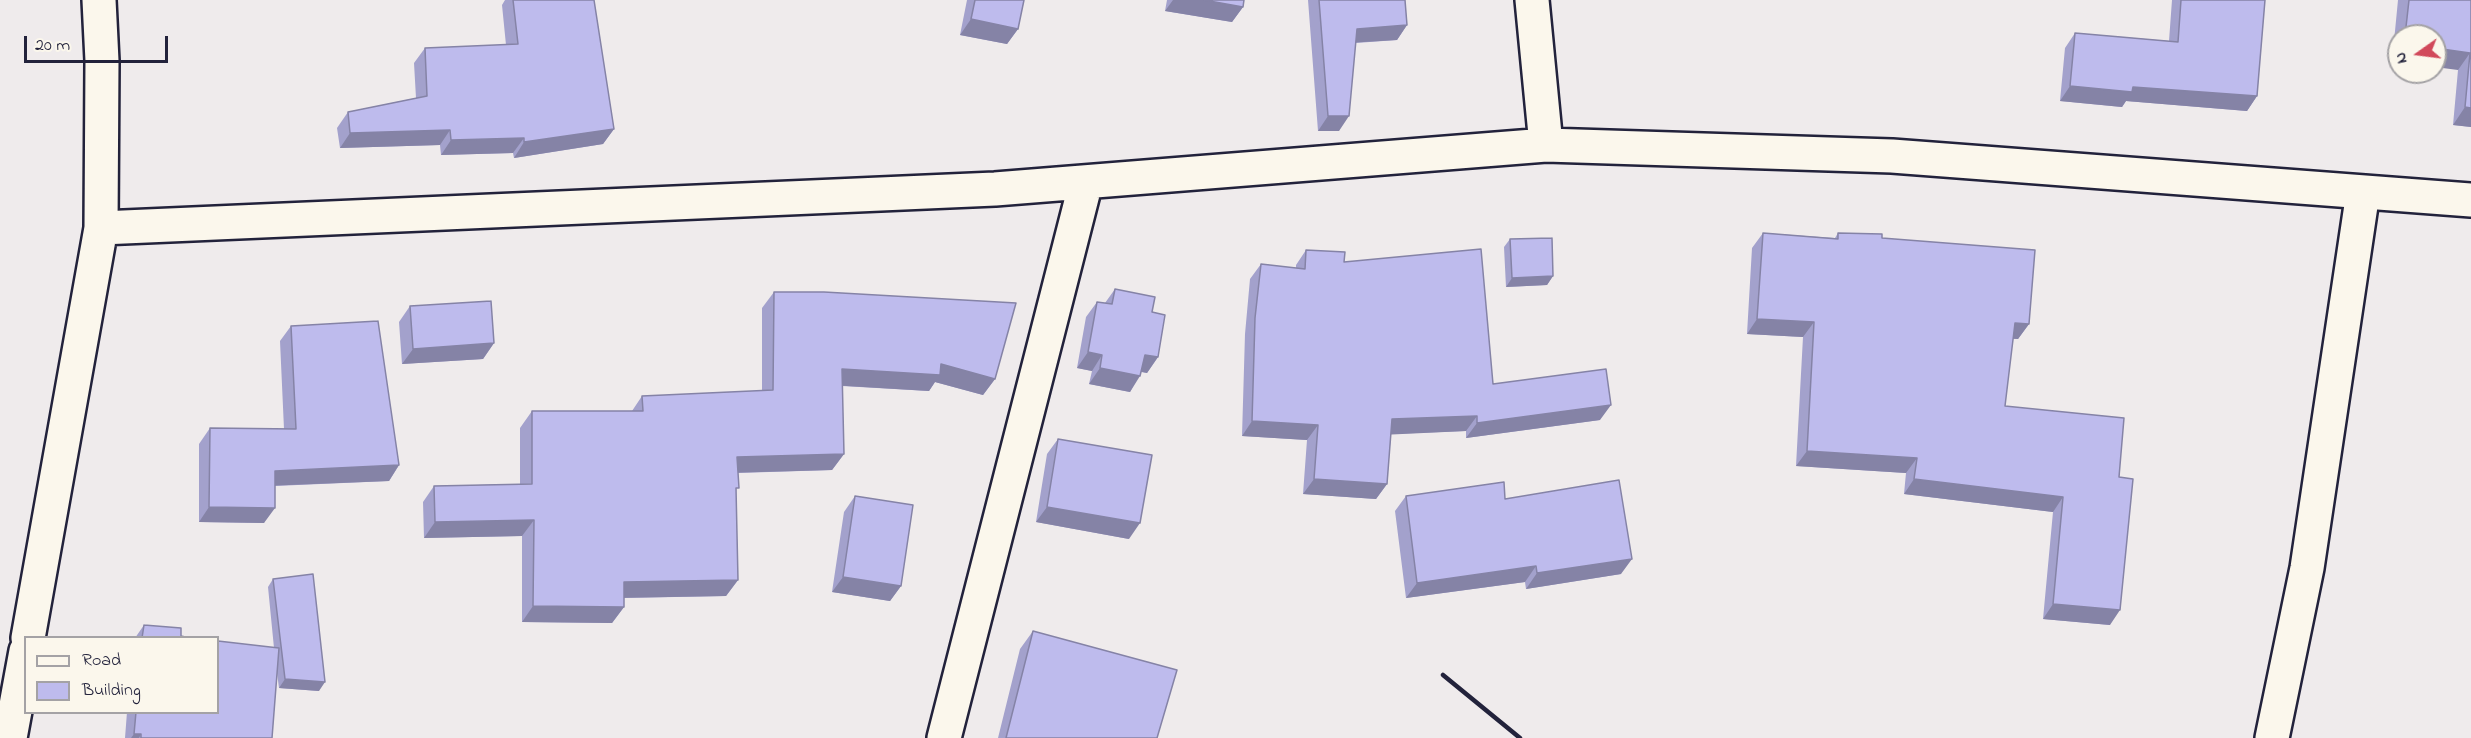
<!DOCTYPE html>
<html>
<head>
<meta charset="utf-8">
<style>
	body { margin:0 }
	#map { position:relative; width:2471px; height:738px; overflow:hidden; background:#efebec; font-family:"Indie Flower",sans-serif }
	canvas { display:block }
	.legend { position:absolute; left:24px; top:636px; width:195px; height:78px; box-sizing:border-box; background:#fbf7ec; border:2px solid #a4a2a5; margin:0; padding:8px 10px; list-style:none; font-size:18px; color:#22223b }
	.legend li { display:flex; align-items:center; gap:12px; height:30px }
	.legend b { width:30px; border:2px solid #a4a2a5 }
	.north { position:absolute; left:2387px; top:24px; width:60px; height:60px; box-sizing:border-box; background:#fbf7ec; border:2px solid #a4a2a5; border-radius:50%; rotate:256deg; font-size:16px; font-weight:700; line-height:24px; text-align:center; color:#22223b }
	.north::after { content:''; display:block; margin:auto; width:21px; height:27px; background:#d1495b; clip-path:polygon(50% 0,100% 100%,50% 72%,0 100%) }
	.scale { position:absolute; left:24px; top:36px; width:144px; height:27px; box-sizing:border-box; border:3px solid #22223b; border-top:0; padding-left:8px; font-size:18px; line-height:21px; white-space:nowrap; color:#22223b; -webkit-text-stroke:4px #fbf7ec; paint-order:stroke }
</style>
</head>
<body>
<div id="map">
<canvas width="2471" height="738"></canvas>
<ul class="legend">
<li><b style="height:8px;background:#fbf7ec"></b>Road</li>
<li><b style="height:16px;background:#bebbed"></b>Building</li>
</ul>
<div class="north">N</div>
<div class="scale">20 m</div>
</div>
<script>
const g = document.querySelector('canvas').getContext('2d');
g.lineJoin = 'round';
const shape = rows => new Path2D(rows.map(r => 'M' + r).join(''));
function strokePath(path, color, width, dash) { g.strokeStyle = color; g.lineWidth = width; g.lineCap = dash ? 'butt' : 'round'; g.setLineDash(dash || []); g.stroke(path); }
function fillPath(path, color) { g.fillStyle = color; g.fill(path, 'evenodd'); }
const minor = shape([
	[1532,0,1546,145],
	[101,228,995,189,1546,145,1892,156,2471,200],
	[28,638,101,228,102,61,99,0],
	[10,738,26,651],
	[944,738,1086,182],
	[2272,738,2307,568,2363,192]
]);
strokePath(minor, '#22223b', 38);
strokePath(minor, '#fbf7ec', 33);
strokePath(shape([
	[1443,675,1520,738]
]), '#22223b', 4.5);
fillPath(shape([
	[505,0,594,0,614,129,603,144,514,158,513,153,441,155,440,145,340,148,337,128,348,112,416,98,414,63,425,48,506,45,502,5],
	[967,0,1024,0,1018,29,1007,44,960,35],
	[1167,0,1244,0,1243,7,1232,22,1165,11],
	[1308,0,1405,0,1407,25,1397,40,1356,43,1339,131,1318,131],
	[2172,0,2265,0,2257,96,2247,111,2126,101,2122,107,2060,101,2065,48,2075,33,2169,41],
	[2398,0,2471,0,2471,127,2453,125,2458,70,2435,36,2399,36,2399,63,2392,62],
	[1763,233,1835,238,1838,233,1882,238,2029,324,2018,339,2013,339,2005,406,2119,477,2110,625,2043,619,2053,512,1904,494,1906,473,1796,466,1803,337,1747,334,1752,248],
	[1510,239,1553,276,1547,285,1506,287,1504,247],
	[1306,250,1344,262,1493,384,1600,420,1466,438,1466,431,1391,434,1387,484,1376,499,1303,494,1307,440,1242,436,1245,334,1250,279,1261,264,1296,268,1296,265],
	[1115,289,1152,312,1158,357,1147,373,1141,372,1130,392,1089,384,1092,371,1077,368,1086,317,1097,302,1105,303],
	[774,292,995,379,983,395,935,382,929,391,842,386,844,454,832,470,738,473,736,492,738,580,726,596,624,598,624,607,612,623,522,622,522,536,424,538,423,502,434,486,520,484,520,428,532,411,632,411,642,396,762,391,762,308],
	[410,306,494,343,483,359,402,364,399,322],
	[291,326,399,465,389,481,275,486,264,523,199,522,199,444,210,428,284,429,280,341],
	[1058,439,1129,539,1036,522,1047,454],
	[855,496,901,586,890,601,832,592,844,512],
	[1406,496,1505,499,1621,574,1526,589,1525,582,1406,598,1395,511],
	[273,579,319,691,279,688,277,673,272,738,125,738,127,712,218,712,274,648,268,587],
	[144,625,181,636,190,638,135,638],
	[1033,631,1157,738,998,738,1020,649]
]), '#a3a1cc');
fillPath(shape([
	[1173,0,1204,0,1243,7,1232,22,1165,11],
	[971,19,1018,29,1007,44,960,35],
	[1407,25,1397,40,1347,43,1357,29],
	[2435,48,2470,53,2458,70,2435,67],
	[2399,51,2399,63,2392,62],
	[2070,86,2133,87,2257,96,2247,111,2126,101,2122,107,2060,101],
	[2465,107,2471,108,2471,127,2453,125],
	[1328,116,1349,116,1339,131,1318,131],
	[614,129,603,144,514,158,524,142],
	[450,130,440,145,340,148,350,133],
	[524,138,513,153,441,155,451,140],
	[1553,276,1547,285,1506,287,1512,278],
	[1757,319,1814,322,1803,337,1747,334],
	[2015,323,2029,324,2018,339,2005,338],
	[494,343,483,359,402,364,413,349],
	[1088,352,1102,355,1092,371,1077,368],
	[1145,355,1158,357,1147,373,1134,370],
	[941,364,995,379,983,395,935,382,929,391,830,385,842,369],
	[1100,368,1140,376,1130,392,1089,384],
	[1611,405,1600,420,1466,438,1477,423],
	[1477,416,1466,431,1381,435,1392,419],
	[1252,421,1318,425,1307,440,1242,436],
	[1807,451,1917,458,1906,473,1796,466],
	[844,454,832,470,725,473,737,457],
	[399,465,389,481,264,486,275,471],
	[1314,479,1387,484,1376,499,1303,494],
	[1914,479,2063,497,2053,512,1904,494],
	[209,507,275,508,264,523,199,522],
	[1047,507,1140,523,1129,539,1036,522],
	[534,520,522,536,424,538,435,522],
	[1632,559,1621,574,1526,589,1537,573],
	[1536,566,1525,582,1406,598,1417,583],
	[843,577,901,586,890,601,832,592],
	[738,580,726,596,612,598,624,582],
	[2053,604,2120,610,2110,625,2043,619],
	[533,606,624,607,612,623,522,622],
	[285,679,325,682,319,691,279,688],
	[134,734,141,734,139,738,131,738]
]), '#8583a6');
const building = shape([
	[513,0,594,0,614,129,524,142,524,138,451,140,450,130,350,133,348,112,427,96,425,48,518,44,513,0],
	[975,0,1024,0,1018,29,971,19,975,0],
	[1204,0,1244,0,1243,7,1204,0],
	[1319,0,1405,0,1407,25,1357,29,1349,116,1328,116,1319,0],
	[2181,0,2265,0,2257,96,2133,87,2132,92,2070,86,2075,33,2178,42,2181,0],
	[2409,0,2471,0,2471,108,2465,107,2470,53,2435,48,2435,36,2405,36,2409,0],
	[1763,233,1838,239,1838,233,1882,234,1882,238,2035,250,2029,324,2015,323,2005,406,2124,418,2119,477,2133,479,2120,610,2053,604,2063,497,1914,479,1917,458,1807,451,1814,322,1757,319,1763,233],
	[1552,238,1553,276,1512,278,1510,239,1552,238],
	[1481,249,1493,384,1606,369,1611,405,1477,423,1477,416,1392,419,1387,484,1314,479,1318,425,1252,421,1255,318,1261,264,1305,269,1306,250,1345,252,1344,262,1481,249],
	[1115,289,1155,297,1152,312,1165,315,1158,357,1145,355,1140,376,1100,368,1102,355,1088,352,1097,302,1112,304,1115,289],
	[774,292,824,292,1016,303,995,379,941,364,940,375,842,369,844,454,737,457,739,488,736,488,738,580,624,582,624,607,533,606,534,520,435,522,434,486,532,484,532,411,643,411,642,396,773,390,774,292],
	[491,301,494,343,413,349,410,306,491,301],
	[378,321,399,465,275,471,275,508,209,507,210,428,296,429,291,326,378,321],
	[1058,439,1152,455,1140,523,1047,507,1058,439],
	[1619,480,1632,559,1537,573,1536,566,1417,583,1406,496,1504,482,1505,499,1619,480],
	[855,496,913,505,901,586,843,577,855,496],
	[313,574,325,682,285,679,273,579,313,574],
	[144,625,181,628,181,636,190,638,142,638,144,625],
	[1033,631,1177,670,1157,738,1006,738,1033,631],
	[218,641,279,648,272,738,141,738,141,734,134,734,136,712,218,712,218,641]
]);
fillPath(building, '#bebbed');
strokePath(building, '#8583a6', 1.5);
</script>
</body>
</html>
